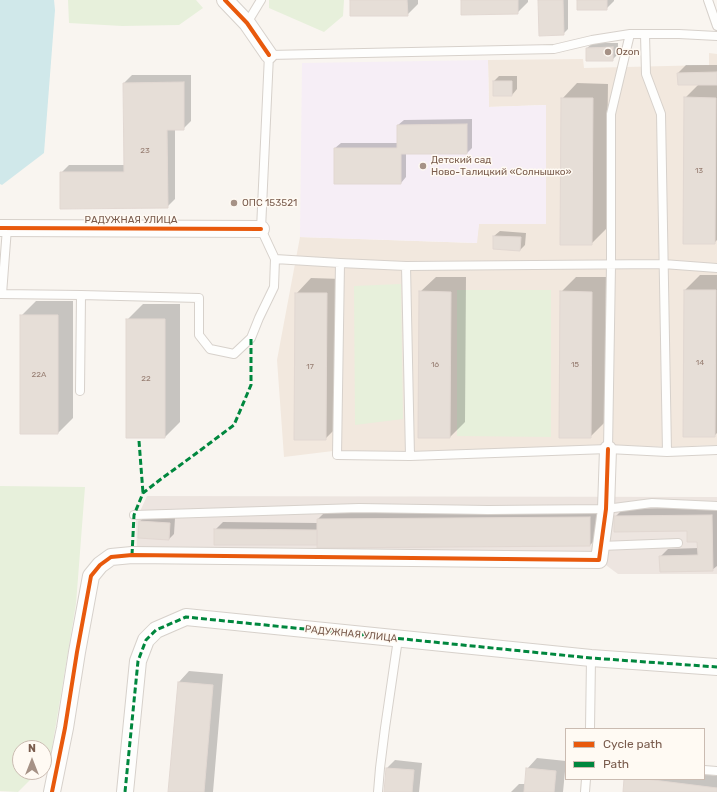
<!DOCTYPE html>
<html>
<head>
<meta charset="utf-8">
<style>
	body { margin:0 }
	#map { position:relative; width:717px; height:792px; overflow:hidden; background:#f9f5f0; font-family:Rubik,sans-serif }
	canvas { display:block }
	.legend { position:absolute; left:565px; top:728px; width:140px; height:52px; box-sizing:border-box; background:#fffaf3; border:1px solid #cabbb1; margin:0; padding:5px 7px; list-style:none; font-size:12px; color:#7a5c4d }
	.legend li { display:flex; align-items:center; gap:8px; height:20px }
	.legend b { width:20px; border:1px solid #cabbb1 }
	.north { position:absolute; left:12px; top:740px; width:40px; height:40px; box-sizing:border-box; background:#fffaf3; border:1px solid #cabbb1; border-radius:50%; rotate:0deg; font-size:11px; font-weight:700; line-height:16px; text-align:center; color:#7a5c4d }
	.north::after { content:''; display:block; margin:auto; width:14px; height:18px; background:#a69286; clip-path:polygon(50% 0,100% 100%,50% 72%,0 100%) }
</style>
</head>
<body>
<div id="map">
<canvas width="717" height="792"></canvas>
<ul class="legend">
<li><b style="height:5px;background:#e8590c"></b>Cycle path</li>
<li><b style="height:5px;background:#00873e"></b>Path</li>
</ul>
<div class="north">N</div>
</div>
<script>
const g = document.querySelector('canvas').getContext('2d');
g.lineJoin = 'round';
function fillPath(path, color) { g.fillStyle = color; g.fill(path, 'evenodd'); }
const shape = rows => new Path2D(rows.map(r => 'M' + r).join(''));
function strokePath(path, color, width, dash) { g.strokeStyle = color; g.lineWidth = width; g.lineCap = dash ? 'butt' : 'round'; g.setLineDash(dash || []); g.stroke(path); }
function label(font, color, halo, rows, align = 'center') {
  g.font = font + ' Rubik,sans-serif'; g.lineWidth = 3; g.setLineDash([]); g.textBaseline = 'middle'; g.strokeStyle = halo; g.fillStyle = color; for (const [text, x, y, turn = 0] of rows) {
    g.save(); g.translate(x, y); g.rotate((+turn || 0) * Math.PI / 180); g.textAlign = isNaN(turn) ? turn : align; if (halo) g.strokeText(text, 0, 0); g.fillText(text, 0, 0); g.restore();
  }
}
fillPath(shape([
	[709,53,717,54,717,445,671,447,613,445,414,452,333,451,284,457,277,360,300,237,476,243,479,224,546,105,489,107,488,63,488,60,583,59,584,68,709,65]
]), '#f2e8de');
fillPath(shape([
	[147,496,717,497,717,574,618,574,599,560,137,551,136,520]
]), '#ede5e0');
fillPath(shape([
	[488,60,488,63,489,107,546,105,546,224,479,224,477,243,300,237,302,63]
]), '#f6eef6');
fillPath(shape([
	[68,0,196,0,203,8,179,25,122,26,69,23],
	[269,0,344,0,343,16,324,32,269,8],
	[401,284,403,419,355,425,354,286],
	[457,290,551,290,551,437,457,436],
	[0,486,85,487,76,604,50,760,44,766,44,748,20,748,20,772,38,772,18,792,0,791]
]), '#e7f0db');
fillPath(shape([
	[0,0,54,0,55,10,44,153,2,185,0,184]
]), '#d0e8ea');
fillPath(shape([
	[351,0,418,0,418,4,407,15],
	[462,0,528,0,528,2,517,13],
	[539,0,568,0,568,29,563,34],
	[578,0,614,0,614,1,606,9],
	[593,43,618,43,618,54,612,60,587,48],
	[686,65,717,65,717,240,714,243,685,98,699,84,678,73],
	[132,75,191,75,191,121,183,129,175,129,175,199,167,207,61,173,69,165,125,165,124,83],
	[499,76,517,76,517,89,512,95,494,95,494,81],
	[577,83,608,84,606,229,591,244,562,99],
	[472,119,472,148,467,153,406,153,406,177,401,183,335,148,341,143,398,143,398,125,404,120],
	[500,231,526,233,525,245,520,250,494,236],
	[700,275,717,275,717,433,714,436,685,290],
	[436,277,466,277,465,422,450,437,420,292],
	[576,277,606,277,605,422,590,437,561,292],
	[311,278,342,279,340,424,325,439,296,294],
	[36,301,73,301,73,418,58,433,21,316],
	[143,304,180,304,180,422,165,437,127,320],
	[600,507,600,535,590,545,318,544,215,530,223,522,318,523,318,519,328,509],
	[717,507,717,566,712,570,660,557,668,549,699,548,698,541,688,530,615,517,623,509],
	[146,516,175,518,174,534,169,539,140,521],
	[189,671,223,674,213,792,169,792,179,682],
	[537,758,566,761,563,792,511,792,519,784,526,784,527,769],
	[395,760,422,763,419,792,385,792,387,768],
	[704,774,717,776,717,792,624,792,625,779,704,779]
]), '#0003');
const building = shape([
	[350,0,407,0,408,16,350,16,350,0],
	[461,0,518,0,518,14,461,15,461,0],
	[538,0,563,0,564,35,539,36,538,0],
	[577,0,607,0,607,10,577,10,577,0],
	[613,47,613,61,586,61,586,48,613,47],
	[717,72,717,85,678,85,677,73,717,72],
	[493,81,512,81,512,96,493,96,493,81],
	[184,82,184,130,167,130,168,208,60,209,60,172,124,172,123,83,184,82],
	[684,97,716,98,715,244,683,244,684,97],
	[561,98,593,98,592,245,560,245,561,98],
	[467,124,467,154,401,154,401,184,334,184,334,148,397,148,397,125,467,124],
	[493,236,521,237,520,251,493,249,493,236],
	[684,290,716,290,715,437,683,437,684,290],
	[419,291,451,292,450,438,418,438,419,291],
	[560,291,592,292,591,438,559,438,560,291],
	[295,293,327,293,326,440,294,440,295,293],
	[20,315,58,315,58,434,20,434,20,315],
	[126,319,165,319,165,438,126,438,126,319],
	[712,515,713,571,660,572,659,556,698,555,697,542,687,542,687,531,614,532,614,516,712,515],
	[590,517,590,546,317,548,317,519,590,517],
	[139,521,170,523,169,540,138,538,139,521],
	[214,529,317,530,317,545,214,545,214,529],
	[178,682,213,685,204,792,168,792,178,682],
	[386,768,414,770,412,792,384,792,386,768],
	[526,768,556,771,554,792,524,792,526,768],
	[624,779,645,779,717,788,717,792,623,792,624,779]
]);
fillPath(building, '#e6ded7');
strokePath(building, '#e2d8d2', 1);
const service = shape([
	[708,0,717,26],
	[247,23,261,0],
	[645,34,646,74,661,114,667,452],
	[717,36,679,34,630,34,592,40,554,49,269,55,261,229,275,259,340,263,406,266,663,264,717,268],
	[340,263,337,455,410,456,406,266],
	[0,294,81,295,199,298,199,335,210,349,234,354,251,338,259,318,274,287,275,259],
	[2,294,7,228],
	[80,391,81,295],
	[608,449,611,265,611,114,630,34],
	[410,456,608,449,667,452,717,450],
	[134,515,359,508,488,510,606,509,652,503,717,506],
	[601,546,678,543],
	[590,729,591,658],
	[704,770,717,771],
	[378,792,380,768,385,728,398,639],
	[585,792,586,779]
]);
const minor = shape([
	[225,0,247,23,269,55],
	[0,228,261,229],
	[52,792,65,728,77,652,91,576,100,565,111,557,132,555,599,560,606,509,608,449],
	[125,792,138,661,146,640,156,630,186,617,591,658,717,667]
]);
strokePath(service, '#d7d1cb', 10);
strokePath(minor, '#d7d1cb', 18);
strokePath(service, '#fefefd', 8);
strokePath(minor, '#fefefd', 16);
strokePath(shape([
	[139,441,143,493],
	[132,555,134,515,143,493,161,479,194,455,234,425,251,385,251,338],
	[125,792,138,661,146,640,156,630,186,617,591,658,717,667]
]), '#00873e', 3, [6, 3]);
strokePath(shape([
	[225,0,247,23,269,55],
	[0,228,261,229],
	[52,792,65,728,77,652,91,576,100,565,111,557,132,555,599,560,606,509,608,449]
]), '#e8590c', 4);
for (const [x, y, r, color] of [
	[608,52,4,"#a69286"],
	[423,166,4,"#a69286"],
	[234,203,4,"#a69286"]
]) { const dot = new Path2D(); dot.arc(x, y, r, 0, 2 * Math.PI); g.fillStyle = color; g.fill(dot); strokePath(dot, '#fffaf3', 1.5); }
label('8px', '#977e72', null, [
	["23",145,151],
	["13",699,171],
	["14",700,363],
	["16",435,365],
	["15",575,365],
	["17",310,367],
	["22А",39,375],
	["22",146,379]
]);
label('10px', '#7a5c4d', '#fffaf3', [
	["Ozon",616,52],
	["Детский сад",431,160],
	["Ново-Талицкий «Солнышко»",431,172],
	["ОПС 153521",242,203]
], 'left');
label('10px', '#7a5c4d', '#fffaf3', [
	["РАДУЖНАЯ УЛИЦА",131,220],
	["РАДУЖНАЯ УЛИЦА",351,634,6]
]);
</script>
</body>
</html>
